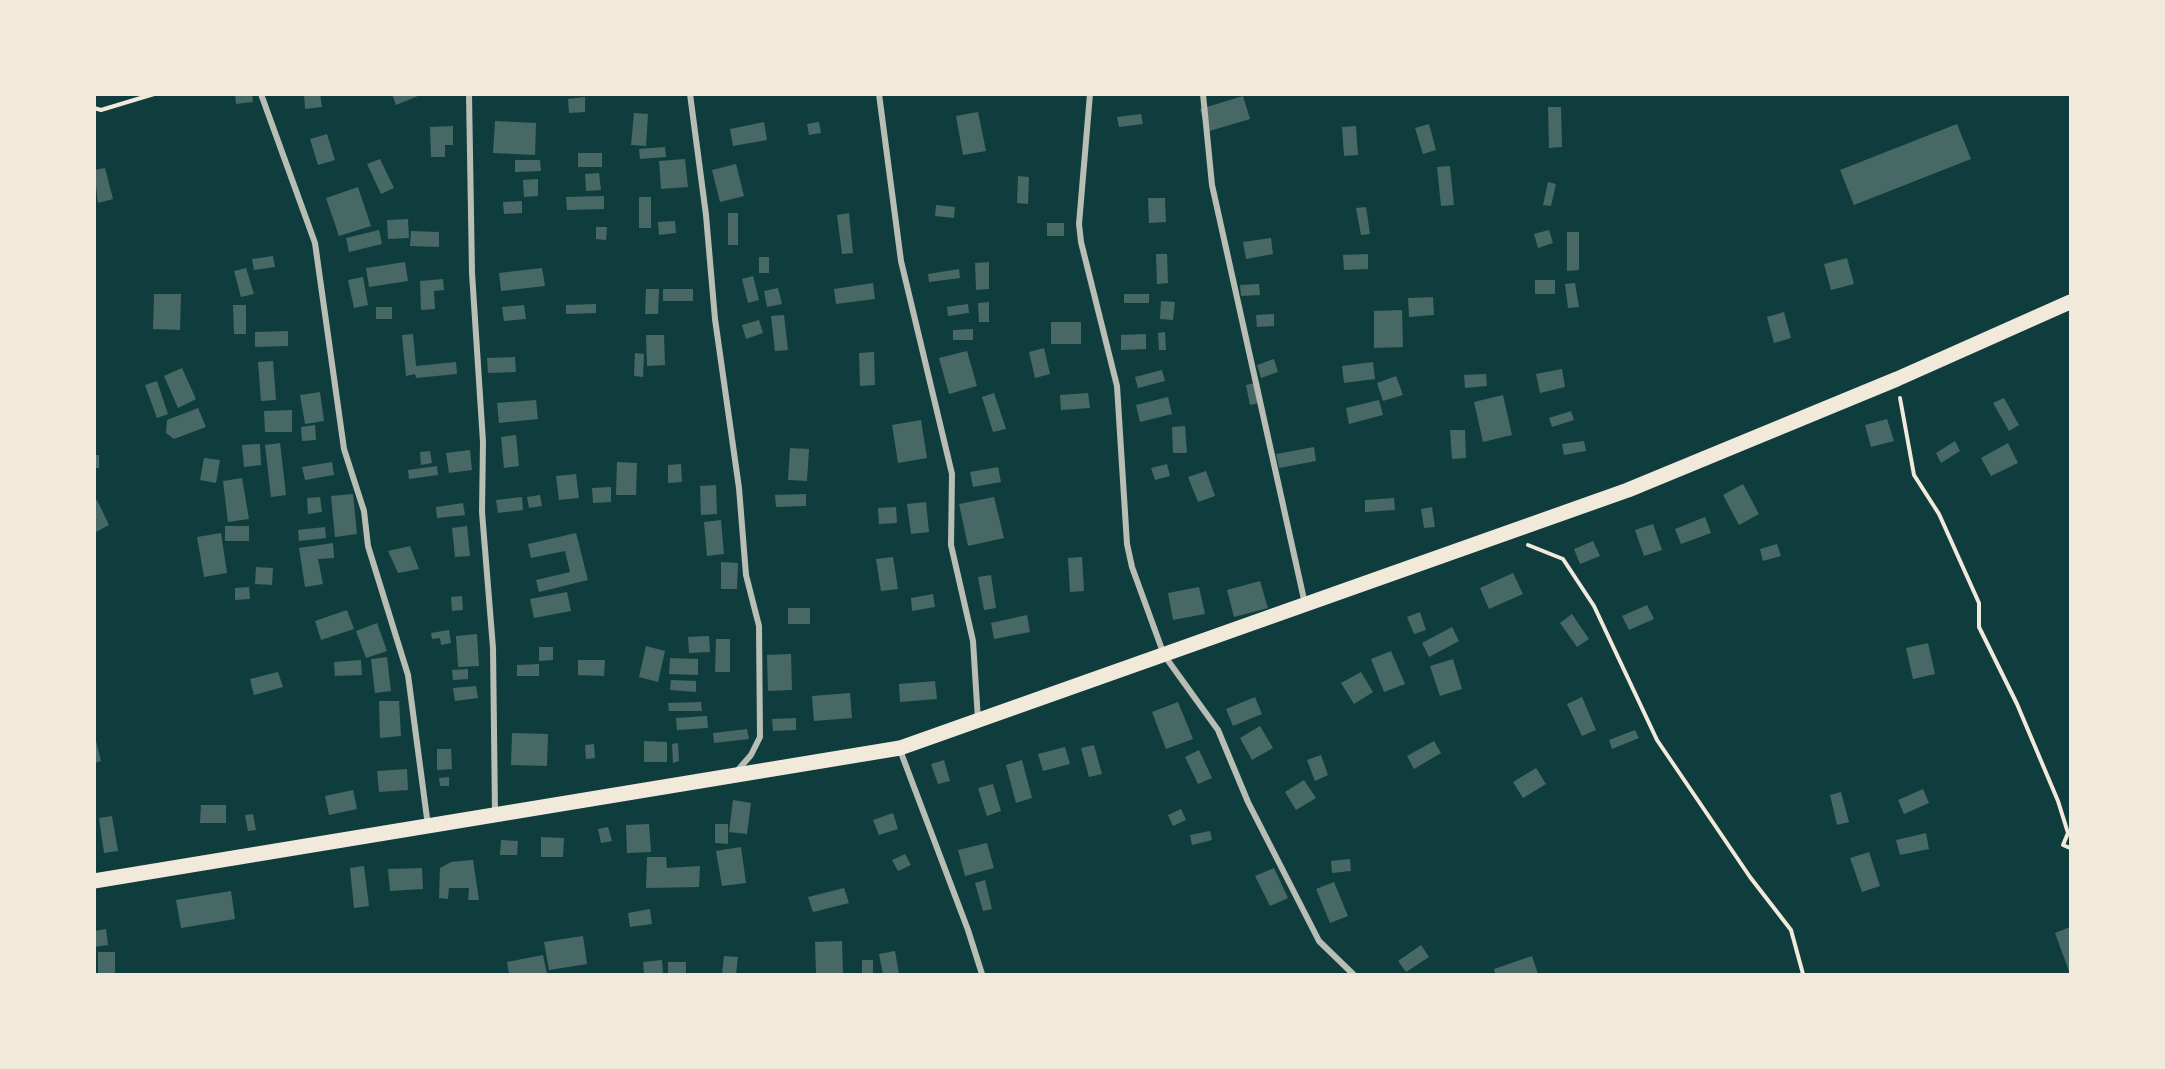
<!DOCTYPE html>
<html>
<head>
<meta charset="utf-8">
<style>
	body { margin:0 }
	#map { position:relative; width:2165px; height:1069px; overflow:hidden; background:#0f3d3e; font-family:Quicksand,sans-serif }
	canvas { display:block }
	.frame { position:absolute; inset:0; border:96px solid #f1e9da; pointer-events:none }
</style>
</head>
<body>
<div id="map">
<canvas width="2165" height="1069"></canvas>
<div class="frame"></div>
</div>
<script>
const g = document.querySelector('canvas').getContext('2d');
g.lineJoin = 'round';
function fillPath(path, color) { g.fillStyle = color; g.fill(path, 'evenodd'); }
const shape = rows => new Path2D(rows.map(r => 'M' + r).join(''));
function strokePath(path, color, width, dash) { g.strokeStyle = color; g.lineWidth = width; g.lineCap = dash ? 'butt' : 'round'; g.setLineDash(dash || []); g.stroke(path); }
fillPath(shape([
	[235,94,252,94,253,102,236,104],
	[304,94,320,94,322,107,305,109],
	[392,94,417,94,418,96,396,105],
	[1243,96,1250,119,1206,132,1200,109],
	[585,97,585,112,569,113,568,99],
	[1548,107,1561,107,1562,147,1549,148],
	[978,112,986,151,963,155,956,116],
	[634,113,648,114,646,146,631,145],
	[1141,114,1143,124,1119,127,1117,117],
	[495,121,536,123,535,155,493,153],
	[764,122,767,140,733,146,730,129],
	[819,122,821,133,809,135,807,124],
	[1429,124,1436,150,1423,154,1415,128],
	[1957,124,1971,159,1854,205,1840,170],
	[453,126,453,145,445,145,445,157,431,157,430,127],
	[1356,126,1358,155,1344,156,1342,127],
	[327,134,335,160,318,165,310,139],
	[665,147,666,157,640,159,639,149],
	[578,153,602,153,602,167,578,167],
	[380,159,394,188,381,194,367,164],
	[685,159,688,187,661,189,659,161],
	[515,160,540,160,541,171,515,172],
	[736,164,744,196,720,202,712,170],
	[1450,166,1454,205,1441,206,1437,167],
	[105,168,113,199,98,203,94,170],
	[599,173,601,190,586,191,585,174],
	[1018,176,1029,177,1028,204,1017,203],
	[538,179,538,196,524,197,523,180],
	[1548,182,1556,184,1551,206,1543,205],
	[358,187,371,226,339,236,326,198],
	[604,196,604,209,567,210,566,197],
	[639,197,651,197,651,228,639,228],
	[1148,198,1165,198,1166,222,1149,223],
	[522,201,522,213,504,214,503,202],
	[936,205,955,207,954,218,935,216],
	[1366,207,1370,234,1361,235,1356,208],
	[728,213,738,213,738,245,728,245],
	[849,213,853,253,842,254,837,215],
	[408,219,409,238,388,239,387,220],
	[675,221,676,233,659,235,658,222],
	[1047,223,1064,223,1064,236,1047,236],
	[596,227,607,227,606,240,596,239],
	[379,230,382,244,349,252,346,238],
	[1549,230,1553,243,1538,248,1534,234],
	[411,231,439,232,439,247,410,246],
	[1567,232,1579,232,1579,270,1567,271],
	[1271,238,1273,254,1246,259,1243,242],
	[1156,254,1167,254,1168,283,1157,284],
	[1368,254,1368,269,1344,270,1343,255],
	[273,256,275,267,254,270,252,259],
	[759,257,769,257,769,273,759,273],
	[1847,258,1854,284,1831,290,1824,264],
	[405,262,408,281,369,287,366,268],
	[989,262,989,289,976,290,975,263],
	[246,268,254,294,241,297,234,271],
	[542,268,545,286,501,291,499,273],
	[959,269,960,278,929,282,928,274],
	[753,276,759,300,748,303,742,279],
	[363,277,368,305,354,308,348,280],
	[443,279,444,290,434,291,435,309,421,310,420,281],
	[1535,280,1555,280,1555,294,1535,294],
	[873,283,875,299,836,304,834,289],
	[1575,283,1579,307,1568,308,1565,284],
	[1259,284,1260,295,1241,296,1240,285],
	[778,288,782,304,767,307,764,291],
	[646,289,659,289,658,314,645,314],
	[663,289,693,289,693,301,663,301],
	[154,294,181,294,180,330,153,329],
	[1124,294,1149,294,1149,303,1124,303],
	[1433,297,1434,315,1409,317,1408,298],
	[1161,301,1175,302,1173,320,1160,319],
	[989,302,989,322,979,322,978,303],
	[596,304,596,313,566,314,566,305],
	[968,304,969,313,948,316,947,307],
	[233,305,246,305,246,334,234,334],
	[524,305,526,319,504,321,502,307],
	[376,307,392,307,392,319,376,319],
	[1402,310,1403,347,1374,348,1374,311],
	[1784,312,1791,338,1774,343,1767,317],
	[1274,314,1274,326,1257,327,1256,315],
	[784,315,788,350,775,351,771,316],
	[759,320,763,333,746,339,742,325],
	[1051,322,1081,322,1081,344,1051,344],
	[973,329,973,340,953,340,953,330],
	[288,331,288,346,255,347,255,332],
	[1165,332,1166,350,1159,350,1158,333],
	[413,334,416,366,456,362,457,374,416,378,415,374,406,376,402,335],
	[1146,334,1146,349,1121,350,1121,335],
	[646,335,664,335,665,365,647,366],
	[1044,348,1050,374,1035,378,1029,352],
	[967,351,977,386,949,394,939,358],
	[874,352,875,385,860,386,859,353],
	[635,353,644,354,643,377,634,376],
	[515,357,516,372,488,373,487,358],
	[1274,359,1278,372,1261,378,1257,365],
	[273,361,276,400,261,401,258,362],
	[1373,362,1375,379,1344,383,1342,366],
	[182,368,196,399,178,408,164,376],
	[1562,369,1565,387,1540,393,1536,374],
	[1162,370,1165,381,1138,388,1135,377],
	[1486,374,1487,386,1465,388,1464,375],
	[1396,376,1403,395,1383,401,1377,383],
	[157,381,168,414,157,418,145,385],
	[1259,382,1263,402,1250,405,1246,385],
	[320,392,324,421,305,424,300,395],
	[994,393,1006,429,993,432,982,397],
	[1088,393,1090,408,1061,410,1060,395],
	[1503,395,1512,435,1483,442,1474,402],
	[1168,397,1172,414,1140,422,1136,405],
	[2004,398,2019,425,2009,431,1993,403],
	[536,400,538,419,499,423,497,403],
	[1379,400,1383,415,1349,424,1346,408],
	[198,408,206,427,174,439,166,433,167,420],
	[292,410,292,432,265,432,264,411],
	[1571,411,1574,420,1552,427,1549,418],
	[1887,419,1894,441,1871,447,1865,425],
	[921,420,927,458,898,463,892,425],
	[315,425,316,440,302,441,301,427],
	[1185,426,1187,453,1173,453,1172,427],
	[1450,430,1465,430,1466,458,1452,459],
	[516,435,519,466,504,468,501,437],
	[1584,441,1586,451,1564,455,1562,444],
	[1955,441,1960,451,1941,463,1936,453],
	[280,443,286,495,271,497,265,445],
	[2008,443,2018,463,1991,476,1981,458],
	[260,444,261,465,244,467,242,445],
	[1314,447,1316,461,1279,468,1276,454],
	[790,448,809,449,807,481,788,480],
	[470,450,472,470,449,473,446,453],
	[430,451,432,463,421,465,420,452],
	[94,455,99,455,99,468,94,468],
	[204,458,220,460,216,483,200,480],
	[332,462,334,475,305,480,302,467],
	[617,462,637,463,636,495,616,495],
	[681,464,682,482,668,483,668,465],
	[1167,464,1170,476,1155,480,1151,468],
	[437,466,438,475,409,479,408,470],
	[998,467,1001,482,973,487,970,472],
	[1206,471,1215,496,1198,502,1188,477],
	[576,474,579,498,559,500,556,476],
	[242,478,249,519,228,522,223,481],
	[1743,484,1759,514,1739,525,1723,495],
	[716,485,717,514,701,515,700,486],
	[611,487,611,502,593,503,592,488],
	[353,494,357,534,335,537,331,496],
	[806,494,806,506,776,507,775,495],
	[540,495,542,506,529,508,527,497],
	[320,497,322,512,308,514,307,498],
	[522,497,523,510,498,513,496,500],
	[994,497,1004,538,968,546,959,504],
	[1394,498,1395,510,1365,512,1365,500],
	[97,500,109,525,94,533,94,502],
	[926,502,929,532,911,534,907,504],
	[463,503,465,515,437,518,436,507],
	[896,507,897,523,879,524,878,508],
	[1432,507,1435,527,1424,528,1421,509],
	[1705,517,1711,533,1681,544,1675,529],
	[721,520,724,554,707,556,704,522],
	[1653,524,1662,550,1644,556,1635,530],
	[225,526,249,526,249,541,225,541],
	[467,526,470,556,455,557,452,528],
	[325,527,326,538,299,541,298,530],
	[221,533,227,573,204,577,197,537],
	[576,533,588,580,539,592,536,580,570,572,565,551,531,558,528,544],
	[1593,541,1600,556,1580,564,1574,549],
	[333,543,334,558,318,559,323,584,305,587,299,548],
	[1777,544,1781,556,1763,561,1760,549],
	[410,546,419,569,398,573,388,551],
	[893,557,898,589,881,591,876,559],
	[1082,557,1084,591,1070,592,1068,558],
	[721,562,738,563,737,589,721,589],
	[256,567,273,568,272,585,255,584],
	[1513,573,1523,594,1489,609,1480,588],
	[991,575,996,608,984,610,978,577],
	[1260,581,1268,608,1234,617,1227,590],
	[249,587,250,599,235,600,235,588],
	[1199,587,1205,614,1173,620,1168,593],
	[567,592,571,611,534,618,530,599],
	[933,594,935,607,912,611,911,598],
	[462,596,463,610,452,611,451,597],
	[1647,605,1654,619,1629,630,1622,616],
	[788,608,810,608,810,624,788,624],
	[347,610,354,629,321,640,315,621],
	[1420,612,1426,630,1414,634,1407,617],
	[1572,614,1589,639,1577,647,1560,623],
	[1027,615,1030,632,994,639,991,623],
	[377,623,387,651,366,658,356,631],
	[1452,627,1459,641,1429,657,1422,643],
	[449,630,451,643,441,645,440,638,432,639,431,633],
	[477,634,479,666,458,667,456,636],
	[709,636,710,652,689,653,688,637],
	[716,639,730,639,730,672,715,672],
	[1928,643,1935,674,1913,679,1906,648],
	[646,646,665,651,658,682,639,677],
	[539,647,553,647,553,660,539,661],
	[1391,651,1405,684,1384,692,1371,659],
	[791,654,792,690,768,691,767,655],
	[387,657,391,691,375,693,371,659],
	[670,658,698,659,698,675,669,674],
	[1453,659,1462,689,1440,696,1430,666],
	[361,660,362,675,335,676,334,662],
	[578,660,605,660,604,676,578,675],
	[539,664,539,676,517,676,517,665],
	[468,669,468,679,453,680,452,670],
	[278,672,283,687,254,695,250,679],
	[1361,672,1373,692,1354,704,1341,683],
	[671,680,696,681,696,692,670,690],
	[935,681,937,699,900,702,899,684],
	[476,686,478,698,455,701,453,688],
	[850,693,852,718,814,721,812,696],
	[1255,697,1262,714,1233,726,1226,709],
	[1582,697,1596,730,1582,736,1567,704],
	[379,701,399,701,401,736,380,738],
	[701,702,702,711,669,711,668,703],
	[1178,702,1193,739,1166,749,1152,712],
	[707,716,708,728,677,730,676,718],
	[796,718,796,730,773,731,772,719],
	[1260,726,1273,748,1252,760,1240,738],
	[747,729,749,739,714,743,713,733],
	[1635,730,1639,738,1612,749,1609,740],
	[94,733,101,761,94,763],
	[512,733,548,734,547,766,511,765],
	[644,741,667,742,667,762,644,762],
	[1434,741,1441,753,1414,769,1407,756],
	[678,743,679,761,673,763,672,744],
	[594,744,595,758,586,759,585,745],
	[1094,745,1102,774,1089,777,1081,748],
	[1065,747,1070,764,1043,771,1038,754],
	[437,749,451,749,452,769,437,770],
	[1199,750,1212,778,1198,784,1185,757],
	[1321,755,1328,775,1315,781,1307,760],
	[944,760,950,781,938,784,931,764],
	[1022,760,1032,798,1016,803,1006,765],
	[1536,768,1546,784,1523,798,1513,782],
	[407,769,408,790,379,792,377,771],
	[449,777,449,786,440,786,439,778],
	[1304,780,1316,798,1296,810,1285,792],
	[993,784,1001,811,987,816,978,788],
	[1923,789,1929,803,1904,814,1898,800],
	[353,790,357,809,329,815,325,796],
	[1841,792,1849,822,1837,825,1830,795],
	[733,800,751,803,747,834,729,832],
	[201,805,226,805,226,823,200,823],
	[1181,809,1186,820,1173,826,1168,815],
	[893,813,898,829,879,835,873,820],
	[253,814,256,830,248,831,245,815],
	[112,816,118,851,104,853,99,818],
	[649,824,651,852,627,853,626,825],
	[715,824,728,824,728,844,715,843],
	[608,827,612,841,601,843,598,829],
	[1210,831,1212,840,1192,845,1190,835],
	[1926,833,1929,849,1900,855,1896,840],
	[541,837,564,838,563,857,541,857],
	[501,840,518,841,517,855,500,855],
	[987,843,994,868,965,876,958,850],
	[741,847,746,883,722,886,716,851],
	[1869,852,1880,886,1862,892,1850,858],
	[905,854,911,865,898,871,892,860],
	[647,857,666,857,667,868,700,866,699,887,646,888],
	[1350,859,1351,871,1332,873,1331,861],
	[473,860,479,900,468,900,469,888,449,888,448,899,439,898,440,868,451,862],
	[364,866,369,906,354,908,350,868],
	[422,868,423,889,390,891,388,869],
	[1274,868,1288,898,1270,906,1255,876],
	[985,880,992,909,983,911,975,883],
	[1334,882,1348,916,1330,923,1316,889],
	[844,888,849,903,813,912,808,897],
	[231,891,235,919,181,928,176,900],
	[650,909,652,924,630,927,628,913],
	[2070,927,2070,974,2055,933],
	[106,929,108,945,94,947,94,931],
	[583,936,587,964,549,970,544,942],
	[842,941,843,974,816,974,815,942],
	[1421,945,1429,957,1406,972,1398,961],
	[895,951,899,974,883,974,879,954],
	[98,952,115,952,115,974,98,974],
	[543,955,547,974,509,974,507,962],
	[724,956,738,957,736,974,722,974],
	[1532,956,1538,974,1495,974,1494,969],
	[662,960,663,974,644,974,643,962],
	[862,960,873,960,873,974,862,974],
	[668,962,686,962,686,974,668,974]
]), '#486865');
strokePath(shape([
	[94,108,101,110,154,94],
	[1900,398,1914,475,1939,514,1979,603,1979,627,2017,704,2058,801,2068,833,2063,845,2070,848],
	[1528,545,1563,559,1594,606,1657,740,1750,877,1791,930,1803,974]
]), '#f1e9da', 4);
strokePath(shape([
	[261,94,315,243,344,449,364,511,368,546,408,675,428,826],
	[469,94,472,273,483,442,482,512,493,648,495,813],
	[690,94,706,215,715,319,739,488,746,575,759,626,760,737,751,755,737,771],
	[879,94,901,261,952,474,951,545,973,641,978,720],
	[1090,94,1079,224,1081,242,1117,386,1127,544,1132,567,1164,655,1218,730,1248,802,1319,941,1353,974],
	[1203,94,1212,185,1305,604],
	[900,750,968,930,982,974]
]), '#b8beb3', 6);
strokePath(shape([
	[94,881,900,748,1628,490,1897,379,2070,302]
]), '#f1e9da', 15);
</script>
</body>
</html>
